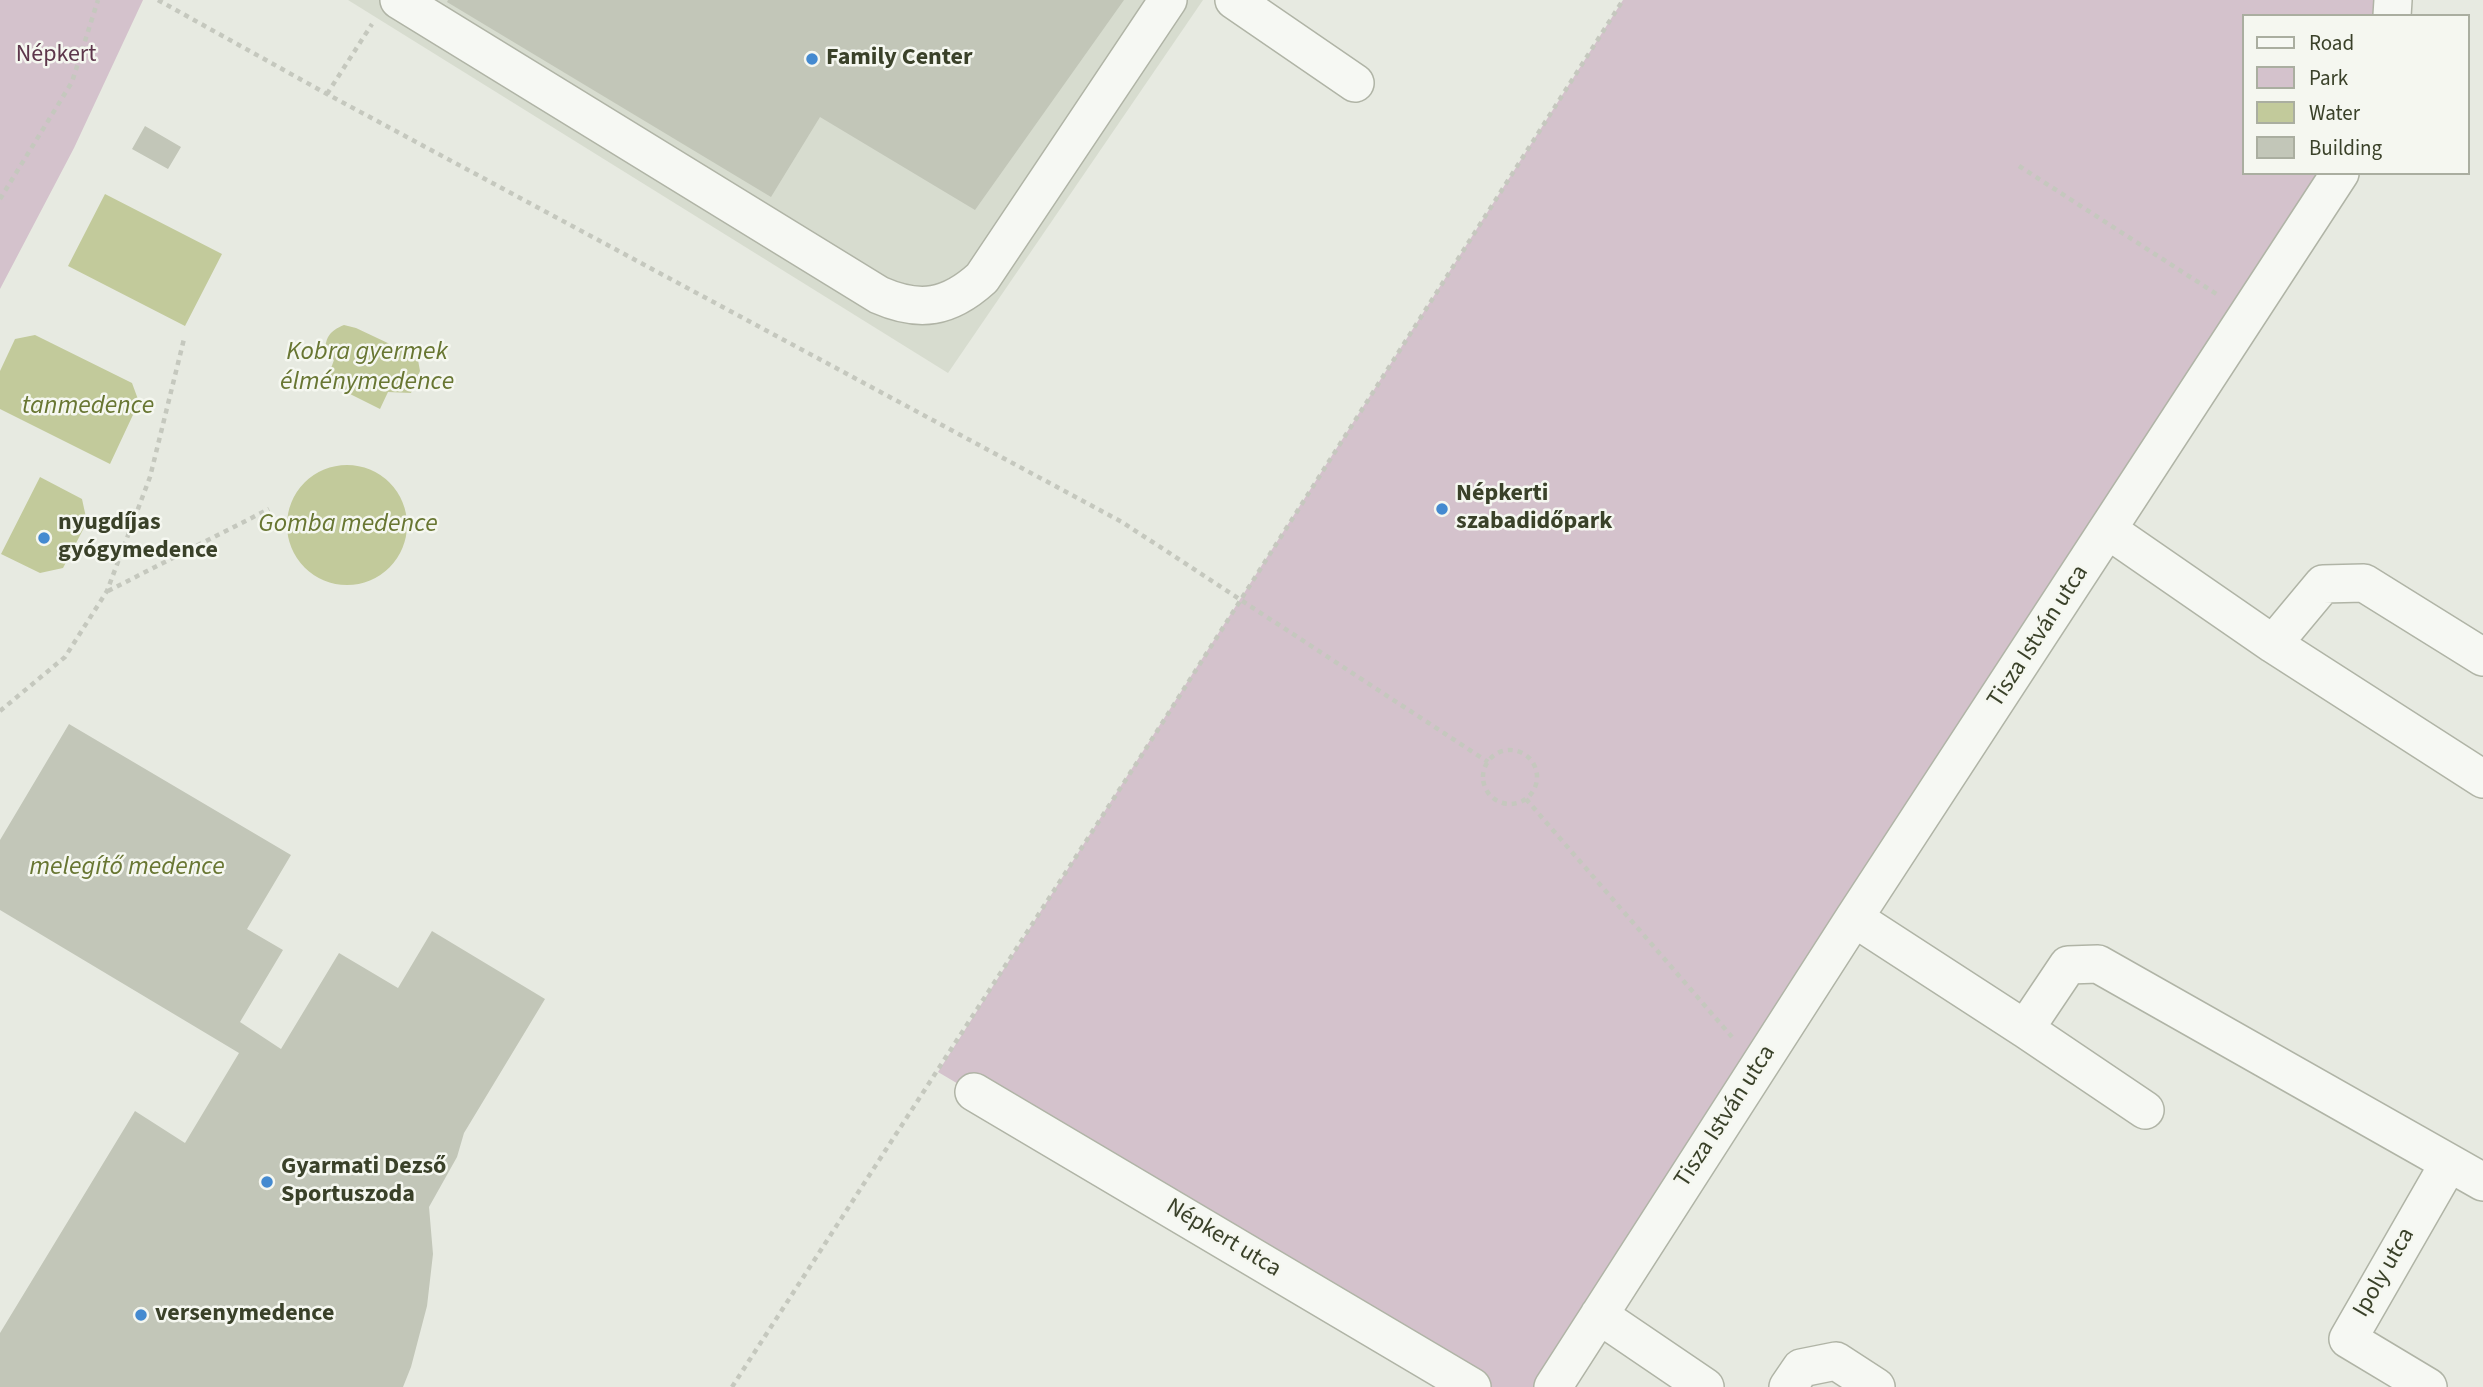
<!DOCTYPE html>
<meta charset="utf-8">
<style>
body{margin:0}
#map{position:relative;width:2483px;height:1387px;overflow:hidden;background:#e7eae1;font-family:"Source Sans 3",sans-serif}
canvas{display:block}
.legend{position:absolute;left:2242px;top:14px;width:228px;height:161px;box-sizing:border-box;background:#f5f7f0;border:2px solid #aaaea0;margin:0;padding:9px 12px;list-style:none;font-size:21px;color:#3a4129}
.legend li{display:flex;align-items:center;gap:14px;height:35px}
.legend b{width:35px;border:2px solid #aaaea0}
</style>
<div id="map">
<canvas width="2483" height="1387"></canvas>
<ul class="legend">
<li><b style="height:9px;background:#f6f8f3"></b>Road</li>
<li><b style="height:19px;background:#d4c2cc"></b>Park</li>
<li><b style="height:19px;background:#c2ca9b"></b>Water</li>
<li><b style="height:19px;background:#c2c6b8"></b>Building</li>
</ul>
</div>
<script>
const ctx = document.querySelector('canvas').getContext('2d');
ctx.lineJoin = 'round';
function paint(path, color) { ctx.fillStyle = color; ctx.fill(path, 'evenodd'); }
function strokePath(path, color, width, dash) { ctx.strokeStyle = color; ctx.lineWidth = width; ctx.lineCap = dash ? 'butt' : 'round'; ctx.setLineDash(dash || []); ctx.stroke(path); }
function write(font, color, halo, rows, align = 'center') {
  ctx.font = font + ' "Source Sans 3",sans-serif'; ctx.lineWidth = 5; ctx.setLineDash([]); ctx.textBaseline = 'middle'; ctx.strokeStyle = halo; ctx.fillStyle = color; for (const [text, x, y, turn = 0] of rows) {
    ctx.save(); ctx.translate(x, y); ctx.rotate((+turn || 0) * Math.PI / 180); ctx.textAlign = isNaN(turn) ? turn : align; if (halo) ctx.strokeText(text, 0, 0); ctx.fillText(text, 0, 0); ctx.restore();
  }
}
paint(new Path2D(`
 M348,0h855l-255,373z`), '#d7dccf');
paint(new Path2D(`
 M0,0h143l-69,148 -74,141z
 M1623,0h770l-1,16h-149v157h97l-787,1214h-81l-534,-315z`), '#d4c2cc');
paint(new Path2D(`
 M105,194l117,60 -37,72 -117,-60z
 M344,325l12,3 55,26 7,6 2,11 -9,22 -23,-1 -8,17 -54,-27 8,-22 -9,-9c1,-15 5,-20 19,-26z
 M35,335l97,48 7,19 -29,62 -110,-55v-38l15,-32z
 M287 525a60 60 0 1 1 120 0a60 60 0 1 1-120 0Z
 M40,477l42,22 5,23 -24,46 -23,5 -39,-19z`), '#c2ca9b');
paint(new Path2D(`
 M448,0h676l-149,210 -155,-93 -49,80 -324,-195z
 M145,126l36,21 -13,22 -36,-20z
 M69,724l222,131 -44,74 36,21 -43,72 41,27 58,-96 59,35 34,-57 113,68 -81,134 -7,24 -28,50 4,47 -6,52 -16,61 -8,20h-403v-54l135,-222 50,32 54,-90 -239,-143v-70z`), '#c2c6b8');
const minor = new Path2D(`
 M399,0l480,295c41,18 70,13 103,-17l186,-278
 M1234,0l121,83
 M2392,16l1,-16
 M2108,530l165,114 210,135
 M2273,644l50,-60 41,-1 119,74
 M1854,918l171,111 43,-64 30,-1 385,218
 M2025,1029l120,81
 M974,1092l498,295
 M1599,1315l106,72
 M1553,1387l301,-469 486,-745
 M1788,1387l13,-19 35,-7 40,26
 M2428,1387l-80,-48 101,-176`);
strokePath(minor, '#b0b4a6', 40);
strokePath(new Path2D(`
 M158,0l169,94 795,428 366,240
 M327,94l45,-70
 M2019,166l199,129
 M0,199l72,-117 26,-82
 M108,591l161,-82
 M0,711l65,-54 42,-66 43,-114 34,-138
 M1483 777a27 27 0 1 1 54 0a27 27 0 1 1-54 0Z
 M1526,799l206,238
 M732,1387l406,-626 485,-761`), '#c5c8be', 4.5, [5, 5]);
strokePath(minor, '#f6f8f3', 37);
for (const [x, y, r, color] of [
 [812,59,7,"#448ad0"],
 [1442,509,7,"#448ad0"],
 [44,538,7,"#448ad0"],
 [267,1182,7,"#448ad0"],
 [141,1315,7,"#448ad0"]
]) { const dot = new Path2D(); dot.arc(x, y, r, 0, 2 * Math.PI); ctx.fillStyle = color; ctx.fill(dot); strokePath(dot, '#f5f7f0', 2.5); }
write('24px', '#5d364b', '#f5f7f0', [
 ["Népkert",56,56]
]);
write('bold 24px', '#3a4129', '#f5f7f0', [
 ["Family Center",826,59],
 ["Népkerti",1456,495],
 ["szabadidőpark",1456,523],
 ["nyugdíjas",58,524],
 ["gyógymedence",58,552],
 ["Gyarmati Dezső",281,1168],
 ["Sportuszoda",281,1196],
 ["versenymedence",155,1315]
], 'left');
write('24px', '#3a4129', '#f5f7f0', [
 ["Tisza István utca",2039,637,-57],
 ["Tisza István utca",1726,1117,-57],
 ["Népkert utca",1223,1239,31],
 ["Ipoly utca",2385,1273,-60]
]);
write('italic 26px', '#687632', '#f5f7f0', [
 ["Kobra gyermek",367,353],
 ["élménymedence",367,383],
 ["tanmedence",88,407],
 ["Gomba medence",348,525],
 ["melegítő medence",127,868]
]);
</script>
